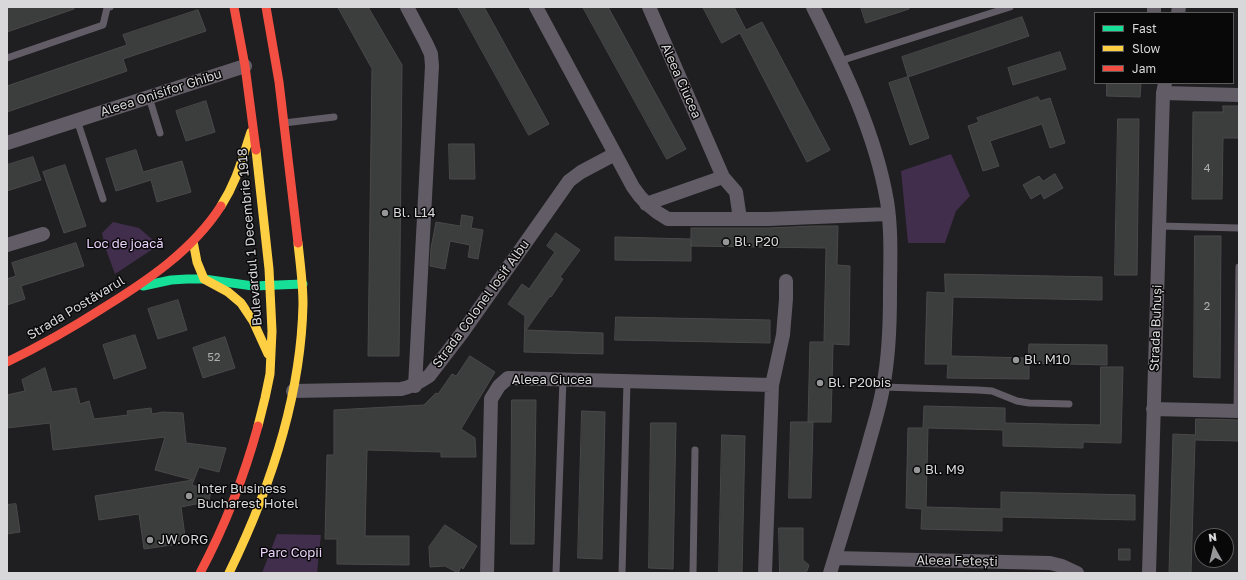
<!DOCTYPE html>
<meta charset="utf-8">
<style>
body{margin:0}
#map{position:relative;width:1246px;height:580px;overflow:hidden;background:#1f1e20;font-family:"Golos Text",sans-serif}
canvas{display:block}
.frame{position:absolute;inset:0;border:8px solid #d8d7d9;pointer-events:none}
.legend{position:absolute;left:1094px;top:12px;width:140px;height:72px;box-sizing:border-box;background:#090809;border:1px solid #5c5b5c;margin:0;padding:5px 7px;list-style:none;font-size:12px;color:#d8d7d9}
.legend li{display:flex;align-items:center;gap:8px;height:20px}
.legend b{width:20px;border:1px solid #5c5b5c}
.north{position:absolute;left:1194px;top:528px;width:40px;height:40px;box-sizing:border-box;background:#090809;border:1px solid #5c5b5c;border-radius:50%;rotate:352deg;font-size:11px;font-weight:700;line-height:16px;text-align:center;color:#d8d7d9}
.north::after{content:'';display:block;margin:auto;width:14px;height:18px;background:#979698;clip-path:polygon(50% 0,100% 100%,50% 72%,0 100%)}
</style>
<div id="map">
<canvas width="1246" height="580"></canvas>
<div class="frame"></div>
<ul class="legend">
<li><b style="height:5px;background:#16e098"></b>Fast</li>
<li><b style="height:5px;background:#ffcf43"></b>Slow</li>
<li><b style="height:5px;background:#f24e42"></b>Jam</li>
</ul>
<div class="north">N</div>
</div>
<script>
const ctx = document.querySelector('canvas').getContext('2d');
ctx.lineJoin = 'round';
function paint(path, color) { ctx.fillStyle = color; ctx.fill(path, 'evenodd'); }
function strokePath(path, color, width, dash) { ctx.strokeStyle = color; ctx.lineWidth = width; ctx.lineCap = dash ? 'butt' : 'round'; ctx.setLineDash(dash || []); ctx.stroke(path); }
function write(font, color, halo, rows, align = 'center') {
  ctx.font = font + ' "Golos Text",sans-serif'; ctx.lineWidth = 3; ctx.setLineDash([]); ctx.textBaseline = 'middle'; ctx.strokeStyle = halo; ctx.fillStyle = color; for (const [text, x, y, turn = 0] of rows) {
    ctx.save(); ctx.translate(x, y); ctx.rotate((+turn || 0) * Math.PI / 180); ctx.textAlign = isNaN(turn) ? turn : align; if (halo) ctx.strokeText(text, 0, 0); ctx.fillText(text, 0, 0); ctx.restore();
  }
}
paint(new Path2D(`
 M951,154l19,42 -14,15 -11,32h-37l-7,-72z
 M113,222l26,6 20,17 -44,29 -10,-27 -3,-14z
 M277,534l44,1 -4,38h-55z`), '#402e4c');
const building = new Path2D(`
 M7,7h67v2l-67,23z
 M338,7h30l34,58 -3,291h-31l4,-287z
 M458,7h26l65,117 -20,11z
 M583,7h25l78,142 -19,10z
 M703,7h31l12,23 16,-8 68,128 -23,12 -67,-129 -18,10z
 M861,7h48v2l-43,14z
 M198,10l8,21 -83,28 4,12 -120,41v-26l120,-41 -4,-10z
 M1022,17l7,19 -121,41 -6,-20z
 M1060,52l6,17 -53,16 -5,-17z
 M908,77l21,61 -19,7 -21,-62z
 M1107,83h34l-1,14 -33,-1z
 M1038,97l2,4 10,-3 15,45 -15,5 -8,-24 -52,17 9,25 -16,5 -15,-45 11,-4 -2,-4z
 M206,101l9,31 -29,9 -10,-30z
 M1223,106h16v32h-16l-1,61h-30l1,-87h30z
 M1118,119h21l-2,156h-22z
 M449,144h25l1,35h-25z
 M136,150l7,22 39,-11 9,31 -34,10 -6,-22 -35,11 -10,-32z
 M33,157l8,23 -34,11v-26z
 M65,165l21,61 -22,7 -21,-61z
 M1055,174l8,14 -19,11 -3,-6 -10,6 -8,-14 16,-9 4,5z
 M462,215l11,2 -2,11 12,2 -5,29 -10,-2 2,-12 -20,-4 -5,28 -15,-3 1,-18 5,-26 24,4z
 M815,226h23l-1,39 13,1 -1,79 -16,-1 -2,78h-23l2,-80h14l2,-94 -135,-2v-6v21l-76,-1v-23l76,2v-11h77z
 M556,233l24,17 -20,27 3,2 -12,18 -1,-1 -24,34 77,3v21l-79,-2 1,-36 -17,-12 14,-20 7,5 26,-37 -8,-6z
 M1195,236h26l-1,142 -26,-1z
 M76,243l8,23 -63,20 4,13 -18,6v-26l9,-3 -4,-13z
 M945,274l157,3v23l-149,-3 -2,59 77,2 1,-14 78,1v20l-78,-2v16l-82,-1 1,-14h-23l2,-72 18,1z
 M178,300l9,30 -29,9 -10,-30z
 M616,317l154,3v23l-155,-3z
 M135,335l11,33 -32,11 -11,-34z
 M225,337l10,31 -32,10 -10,-30z
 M470,356l25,16 -34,57 14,9 1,19h-35v-5l-74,-2 -2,86h44v29l-72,-1v-25h-12l2,-84h7v-45l90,-5 12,-12 2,1 14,-20 4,2z
 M1101,367h22l-2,76 -38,-1v6l-80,-2v-16l-75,-2 -2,79 75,2v-17l134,3v25l-133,-3v14l-81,-2 1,-20 -16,-1 2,-80h15l1,-22 81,2v15l95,2z
 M45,368l7,24 24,-4 4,16 9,-3 5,18 34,-4 -1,-4 24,-3 1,6 11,-2 20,1 3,30 40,5 -7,24 -20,-5 -7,18 19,6 -3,14 -12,-1 -15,3 5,36 -42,6 -5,-35 -40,6 -4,-24 98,-16 -38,-10 10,-33 -112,13 -3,-27 -43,5v-33l18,-4 -3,-11z
 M512,400h24l-2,144h-23z
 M582,411l23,1 -3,147 -24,-1z
 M1196,419l43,1v21l-44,-1 -4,133h-22l4,-139 22,1z
 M791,422h22l-2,76h-22z
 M651,423h25l-3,146 -24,-1z
 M722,435l23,1 -3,137h-23z
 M16,504l4,28 -13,2v-29z
 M445,525l32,21 -14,23 -2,-2 -3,6 -13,-7 -15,1 -1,-20z
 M779,528h24v32l6,5 -2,6 -4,2h-23z
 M1119,549h11v11h-11z`);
paint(building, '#3c3d3d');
strokePath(building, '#4a494a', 1);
strokePath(new Path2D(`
 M7,58l96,-33 4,-17 3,-1
 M840,61l170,-54
 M149,97l11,36
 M77,120l26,79
 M284,123l50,-6
 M1159,226l80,2
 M883,387l95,3 14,1 25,10 12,2 40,1
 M1237,411l2,-144
 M556,573l7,-194
 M622,573l5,-192
 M693,573l2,-123`), '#625c66', 7);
strokePath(new Path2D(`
 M407,7l19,36 5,11 1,12 -17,320
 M536,7l97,180c9,14 20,24 35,32h100l120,-5
 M649,7l74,170 13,15 4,27
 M813,7c31,62 62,125 74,194 5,31 3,62 3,93 0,31 -1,63 -7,93 -3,20 -10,40 -15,59 -12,42 -25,85 -38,127
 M1154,7v6
 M1178,13l1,-6
 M1163,93l76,2
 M7,143l238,-77
 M646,204l77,-27
 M7,245l36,-11
 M293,391l108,-2c11,-2 19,-7 28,-13l33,-43 107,-152 12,-9 34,-18
 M1153,409l86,2
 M835,558l215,5 12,3 15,7
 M487,573l4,-174 8,-13 9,-8 264,7
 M765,573l7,-188 11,-50 3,-36v-18
 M1149,573l14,-480 2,-10`), '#625c66', 14);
strokePath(new Path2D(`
 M143,286l28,-6 16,-1h17l49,7 50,-2`), '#16e098', 9);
strokePath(new Path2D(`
 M256,150l13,119 3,62 -2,43 -5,24 -7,28
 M221,206c16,-25 21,-47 30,-74
 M193,241l4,21 7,17 24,13 13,11 12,18 15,33
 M229,573c41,-84 72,-175 74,-269 0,-21 -3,-41 -5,-61`), '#ffcf43', 9);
strokePath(new Path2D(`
 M234,7l11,59 11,84
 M266,7l13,75 19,161
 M7,362c33,-16 65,-34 96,-54 44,-27 90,-58 118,-102
 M200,573c25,-47 44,-96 58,-147`), '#f24e42', 9);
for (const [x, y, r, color] of [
 [385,213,4,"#979698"],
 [726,242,4,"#979698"],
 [1016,360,4,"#979698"],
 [820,383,4,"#979698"],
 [917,470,4,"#979698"],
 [189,496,4,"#979698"],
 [150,540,4,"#979698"]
]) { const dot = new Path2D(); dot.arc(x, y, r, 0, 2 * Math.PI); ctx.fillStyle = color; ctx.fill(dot); strokePath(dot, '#090809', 1.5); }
write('11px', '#b1b0b2', null, [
 ["4",1207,169],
 ["2",1207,307],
 ["52",214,358]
]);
write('13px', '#d8d7d9', '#090809', [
 ["Aleea Ciucea",681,81,66],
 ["Aleea Onisifor Ghibu",161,93,-18],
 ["Bulevardul 1 Decembrie 1918",250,237,-95],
 ["Strada Colonel Iosif Albu",481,304,-54],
 ["Strada Postăvarul",76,308,-31],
 ["Strada Buhuși",1156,328,-88],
 ["Aleea Ciucea",552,380],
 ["Aleea Fetești",957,561,1]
]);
write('13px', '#d8d7d9', '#090809', [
 ["Bl. L14",393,213],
 ["Bl. P20",734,242],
 ["Bl. M10",1024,360],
 ["Bl. P20bis",828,383],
 ["Bl. M9",925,470],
 ["Inter Business",197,489],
 ["Bucharest Hotel",197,504],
 ["JW.ORG",158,540]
], 'left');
write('13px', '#ead3fb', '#090809', [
 ["Loc de joacă",125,244],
 ["Parc Copii",291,553]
]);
</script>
